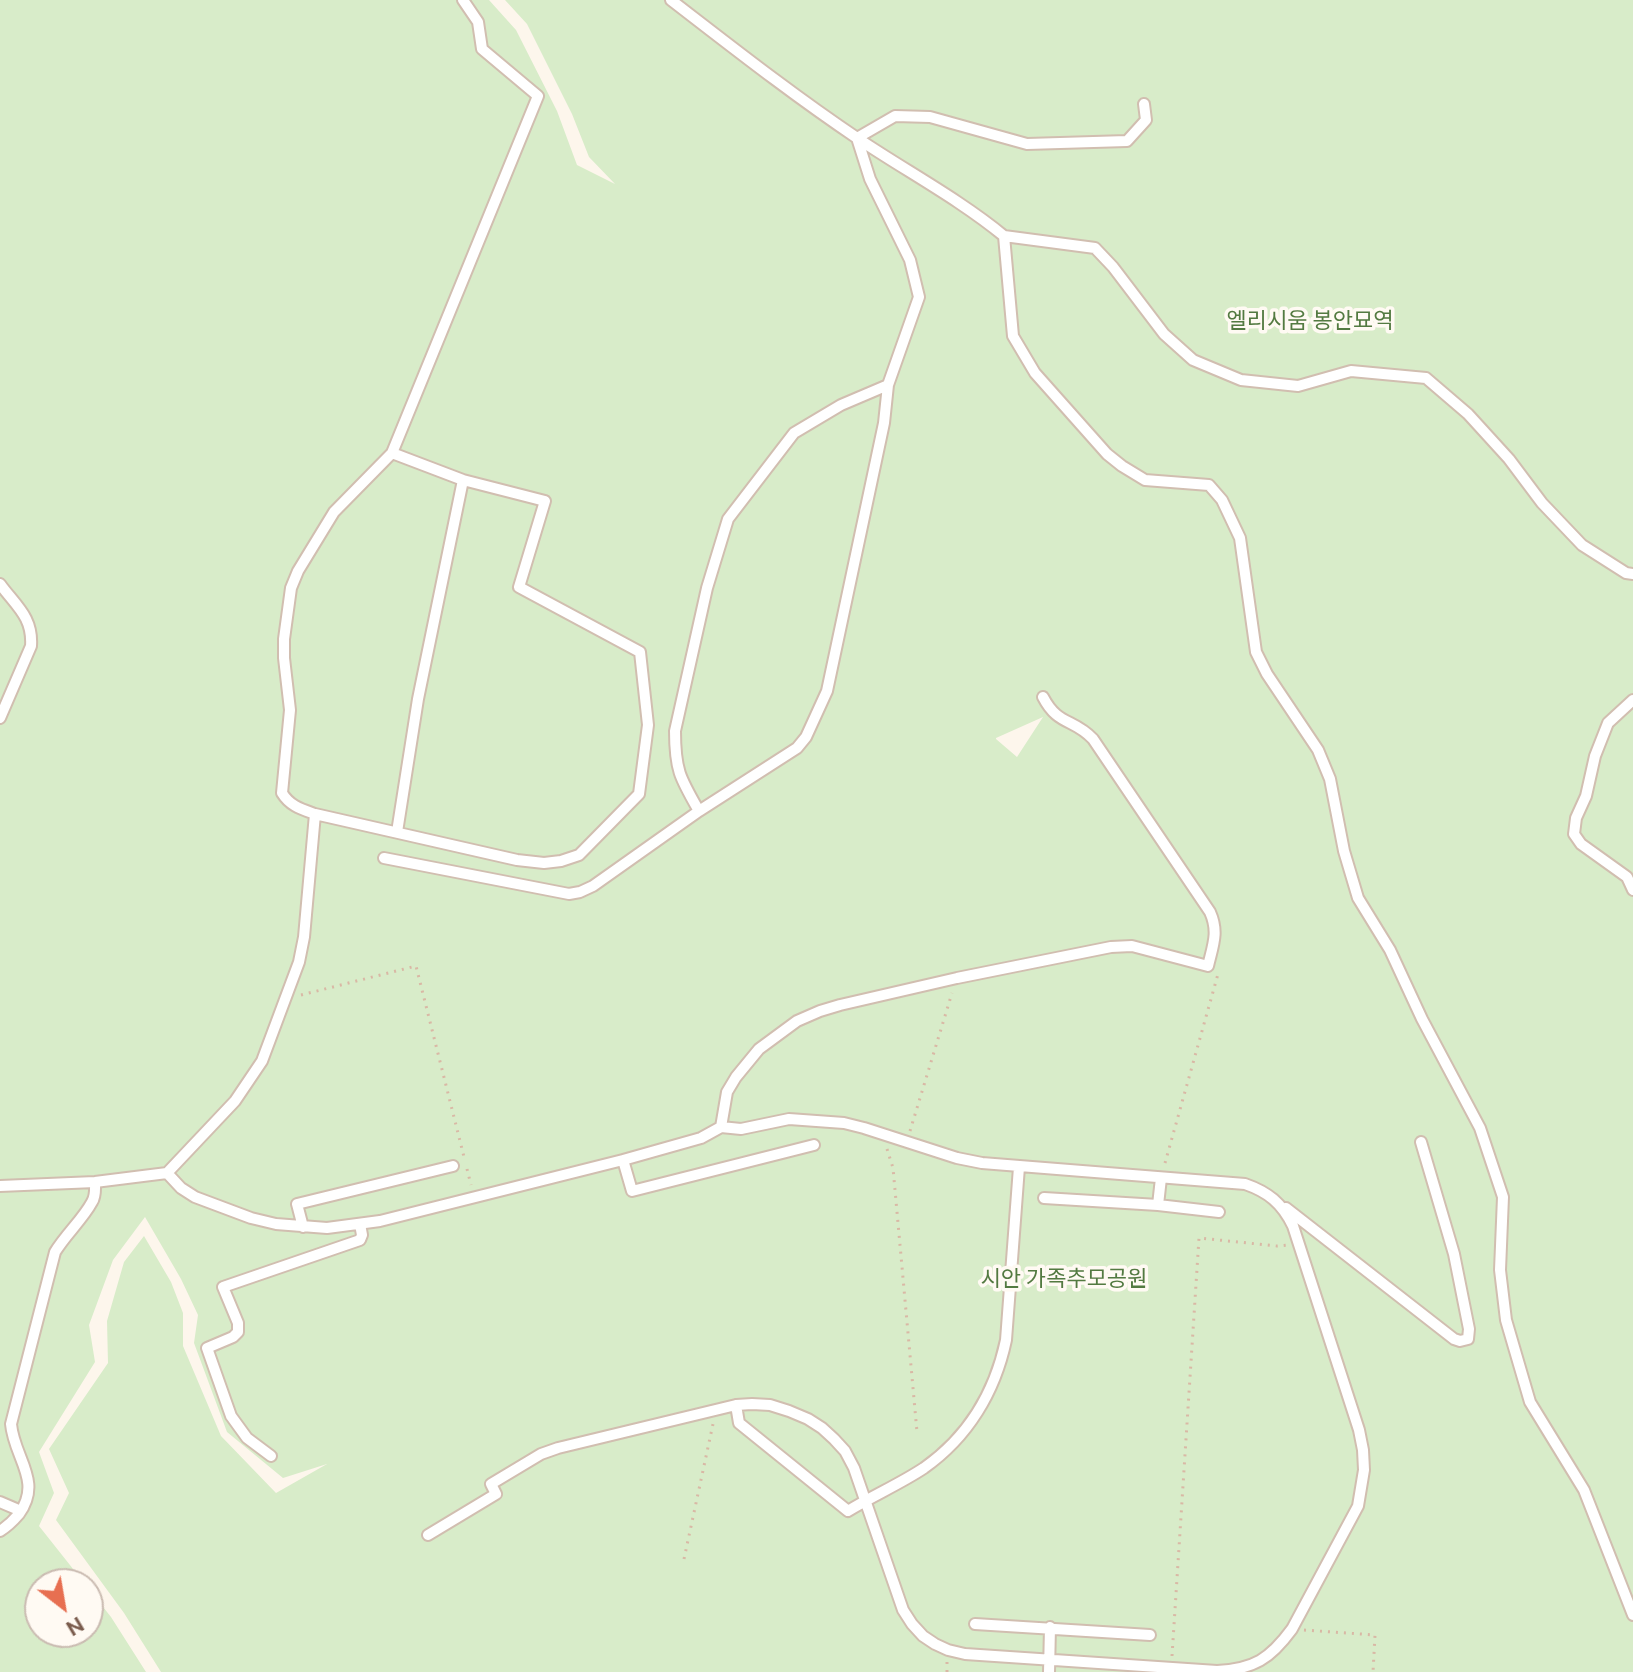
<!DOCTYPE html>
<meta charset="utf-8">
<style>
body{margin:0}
#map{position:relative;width:1633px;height:1672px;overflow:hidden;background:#fdf6ec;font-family:Ubuntu,sans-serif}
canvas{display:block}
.north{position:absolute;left:24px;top:1568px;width:80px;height:80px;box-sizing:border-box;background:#fffaf3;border:2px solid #cabbb1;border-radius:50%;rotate:149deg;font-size:22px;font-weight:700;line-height:32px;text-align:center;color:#7a5c4d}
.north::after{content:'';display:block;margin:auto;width:28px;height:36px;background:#e76f51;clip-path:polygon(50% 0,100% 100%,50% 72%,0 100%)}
</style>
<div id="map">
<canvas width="1633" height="1672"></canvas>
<div class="north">N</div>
</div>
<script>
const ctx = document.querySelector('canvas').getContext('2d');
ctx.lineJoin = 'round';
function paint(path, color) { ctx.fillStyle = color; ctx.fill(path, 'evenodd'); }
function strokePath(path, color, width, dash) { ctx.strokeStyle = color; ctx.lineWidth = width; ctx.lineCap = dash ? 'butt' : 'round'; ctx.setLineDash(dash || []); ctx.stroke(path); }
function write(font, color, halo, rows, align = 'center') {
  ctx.font = font + ' Ubuntu,"Noto Sans KR",sans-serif'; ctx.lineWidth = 7; ctx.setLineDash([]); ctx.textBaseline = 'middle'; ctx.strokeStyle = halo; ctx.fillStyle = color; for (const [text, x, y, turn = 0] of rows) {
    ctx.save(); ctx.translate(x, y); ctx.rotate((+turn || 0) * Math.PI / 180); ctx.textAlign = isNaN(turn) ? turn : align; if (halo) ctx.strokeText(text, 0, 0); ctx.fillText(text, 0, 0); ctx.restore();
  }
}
paint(new Path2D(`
 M0,0h489l27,30 41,81 20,54 38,19 -26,-27 -17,-43 -45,-90 -22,-24h1128v1672h-1472l-37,-59 -68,-93 13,-27 -20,-44 59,-86 -1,-42 17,-59 20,-26 27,46 12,31v33l38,90 55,57 51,-29 -44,14 -56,-46 -33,-89 4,-28 -17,-36 -36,-62 -32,43 -24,65 6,37 -56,90 15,41 -15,33 46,58h-45v48h48v-44l23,29 35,55h-146zM1043,717l-26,40 -21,-18v-1z`), '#d8ecc9');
const service = new Path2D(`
 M671,0c61,47 122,95 186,138 49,33 102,61 147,98l9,100 22,37 72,81 15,12 23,14 64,5 13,15 18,38 16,114 11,22 51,76 12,29 14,72 14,47 32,52 32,69 58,109 23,69 -3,73 6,50 24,82 54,88 49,125
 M1004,236l91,12 18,19 51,67 29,26 48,20 57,6 53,-15 75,7 42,36 41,45 33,44 40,42 44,28 7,1
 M392,453l-58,59 -36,59 -7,17 -7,51v19l6,52 -8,83c8,13 19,16 33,21l202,46 27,3 17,-2 18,-6 60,-61 9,-69 -8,-73 -121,-65 26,-86 -82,-21 -71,-27 146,-357 -56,-47 -4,-27 -15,-22
 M0,584c16,22 33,33 31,62l-31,72
 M1633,700l-25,23 -13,33 -9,40 -10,22 -2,16 7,10 46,33 6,13
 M699,811c-19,-33 -24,-41 -24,-80l32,-143 21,-69 66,-86 47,-28 47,-20
 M397,832l21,-133 45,-219
 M384,858l185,36 11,-2 13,-6 106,-75 98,-63 9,-11 21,-46 57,-268 4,-38 31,-88 -9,-37 -40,-81 -13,-41 38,-22 35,1 97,27 100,-3 19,-21 -2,-16
 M721,1127l6,-35 9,-15 23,-28 38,-28 23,-10 20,-6 117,-27 154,-31 21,-1 76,20c5,-21 11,-34 2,-54l-117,-173c-20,-21 -35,-13 -50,-42
 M623,1160l9,31 182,-46
 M167,1173l14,15 14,9 56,21 25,6 51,4 53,-7 243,-61 78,-22 20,-11 20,2 48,-10 55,4 20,5 93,30 25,5 263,21c23,8 37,19 48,42l66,204 4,20 1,20 -6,36 -66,123c-22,30 -38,40 -75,42l-252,-17 -17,-4 -13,-6 -12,-8 -11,-12 -9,-14 -49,-142 -9,-17 -11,-12 -12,-11 -14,-9 -19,-8 -19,-6 -18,-1 -16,1 -178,43 -17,6 -50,30 5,10 -68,41
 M0,1186l95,-4 72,-9 68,-72 27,-40 37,-99 5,-25 11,-123
 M1044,1198l114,7 61,7
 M1158,1205l3,-27
 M1286,1208l168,131 6,2 8,-2 1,-10 -15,-75 -33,-112
 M303,1227l-6,-23 156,-38
 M736,1405l3,18 109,88c24,-15 52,-27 76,-43 44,-31 71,-76 82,-128l13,-173
 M271,1456l-24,-18 -16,-22 -24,-68 26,-11 5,-5v-9l-15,-36 137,-47 2,-5 -2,-11
 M0,1502l21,9
 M0,1531c8,-5 13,-10 19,-17 24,-33 -5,-56 -8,-90l44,-172c11,-18 28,-33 37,-50 4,-6 3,-14 3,-20
 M975,1624l175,11
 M1049,1672l1,-45`);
strokePath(service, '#d1beb0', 14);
strokePath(new Path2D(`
 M301,995l115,-29 48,191
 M910,1131l42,-138
 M887,1149l6,19 24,264
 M1165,1163l53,-189
 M467,1169l4,16
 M684,1559l29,-135
 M1304,1630l71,5 -2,37
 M1172,1656l27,-418 78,8 11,-1
 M947,1672v-10`), '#d9b8a5', 3, [2, 6]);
strokePath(service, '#fff', 10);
write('22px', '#537a41', '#fffaf3', [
 ["엘리시움 봉안묘역",1310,321],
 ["시안 가족추모공원",1064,1279]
]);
</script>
